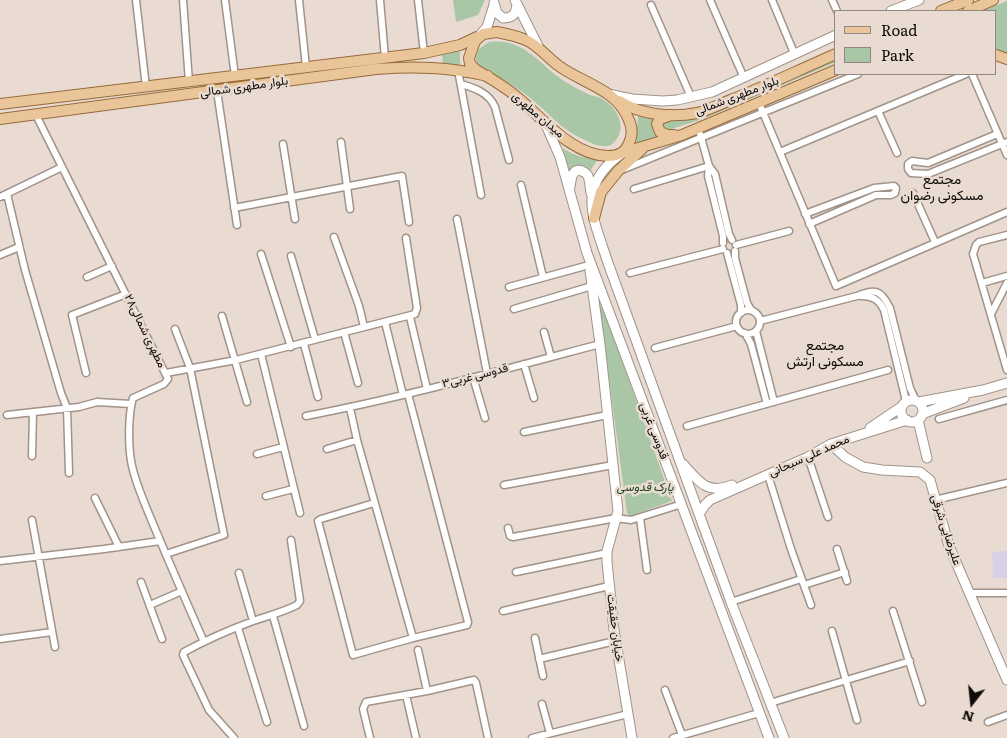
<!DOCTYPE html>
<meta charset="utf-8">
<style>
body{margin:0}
#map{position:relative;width:1007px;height:738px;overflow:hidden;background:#e9dbd1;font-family:Literata,serif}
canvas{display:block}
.legend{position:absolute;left:834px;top:10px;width:162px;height:65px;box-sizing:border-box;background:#e9dbd1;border:1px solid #928881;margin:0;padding:6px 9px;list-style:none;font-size:15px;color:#0f0b08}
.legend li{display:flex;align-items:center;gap:10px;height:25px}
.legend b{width:25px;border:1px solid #928881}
.north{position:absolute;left:947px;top:678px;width:50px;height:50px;-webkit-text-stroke:4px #e9dbd1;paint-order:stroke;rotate:196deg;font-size:14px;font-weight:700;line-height:20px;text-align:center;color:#0f0b08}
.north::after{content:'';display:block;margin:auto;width:18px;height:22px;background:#0f0b08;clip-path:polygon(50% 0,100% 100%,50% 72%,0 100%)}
</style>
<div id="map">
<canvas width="1007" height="738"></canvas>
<ul class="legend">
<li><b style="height:6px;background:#ebc59a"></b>Road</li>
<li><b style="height:14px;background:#a9c7a6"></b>Park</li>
</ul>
<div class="north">N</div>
</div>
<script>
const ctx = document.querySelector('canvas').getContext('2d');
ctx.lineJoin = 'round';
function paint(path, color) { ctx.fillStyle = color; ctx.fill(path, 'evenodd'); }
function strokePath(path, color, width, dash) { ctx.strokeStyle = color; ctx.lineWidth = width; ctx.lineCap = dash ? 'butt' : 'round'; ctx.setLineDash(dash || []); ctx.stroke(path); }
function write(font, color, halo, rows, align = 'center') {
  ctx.font = font + ' Literata,Vazirmatn,serif'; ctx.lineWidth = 5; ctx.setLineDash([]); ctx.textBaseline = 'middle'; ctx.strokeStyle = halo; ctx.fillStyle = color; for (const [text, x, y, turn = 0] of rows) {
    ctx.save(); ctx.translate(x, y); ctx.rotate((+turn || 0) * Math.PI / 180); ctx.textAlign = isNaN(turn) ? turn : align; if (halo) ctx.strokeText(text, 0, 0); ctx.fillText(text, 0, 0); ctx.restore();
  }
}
paint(new Path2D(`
 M1007,551v27h-14l-1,-26z`), '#d7d0e6');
paint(new Path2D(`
 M453,0h32l-7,15 -22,7z
 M1007,1v52l-11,-3v-39h-14z
 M489,42c36,-4 49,22 75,39 8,5 16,9 24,13 4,2 10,2 14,5 15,8 25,27 14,41 -3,4 -7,7 -13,6 -6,0 -12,-3 -18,-6 -27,-12 -37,-29 -60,-46 -13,-10 -28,-18 -43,-26l-6,-7v-4l3,-8z
 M460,50v16l-18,-2 1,-6 -3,-4z
 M836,58v4l-133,57 -35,11 -7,-3 1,-5z
 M638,116l15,1v12l7,8 -24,7z
 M563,148c10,8 23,10 35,11l-8,12 -4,-4 -8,-2 -9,5z
 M599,304l5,7 68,190 -42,15 -3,-3z`), '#a9c7a6');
const street = new Path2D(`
 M136,0l10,87
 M183,0l6,82
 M225,0l10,76
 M299,0l7,67
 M380,0l5,58
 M418,0l6,53
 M710,0l34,78
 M772,0l22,53
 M832,0l5,11
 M651,5l40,92
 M458,70l23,125
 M972,74l35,81
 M461,84c14,4 28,9 34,23l14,53
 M217,91l20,134
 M759,103l77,183 171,-74
 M878,111l19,42
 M36,115l132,264 -4,5 -31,14c-5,17 -5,50 -1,68 4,18 12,36 19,53 17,41 35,82 53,123
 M700,134l9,32 -1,10 15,60v7
 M997,134l-69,29 -16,-2 -4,3v5l3,4 17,1 79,-32
 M341,142l9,67
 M283,144l12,75
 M780,152l186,-78
 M709,166l6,8 14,60 3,6
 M624,169l234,-95
 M521,185l22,92
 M634,189l75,-23
 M913,193l22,49
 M7,194l18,76 36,123 6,15 2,65
 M0,197l62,-30
 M234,208l168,-32 7,46
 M805,214l69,-26 20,-2 2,2 -1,5 -4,2h-15l-67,29
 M457,219l30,154
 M1007,235l-28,7 -3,3 -3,9 34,116
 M334,237l25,69 5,21
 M736,245l53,-14
 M735,251v7l12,45 4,7
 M727,253l14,52v8
 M261,254l30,93
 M0,255l19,-8
 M291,256l24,83
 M630,273l93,-24
 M87,277l25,-11
 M982,283l25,-7
 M509,287l80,-22
 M861,296c12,0 18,4 23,14l22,91
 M514,309l78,-23
 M736 322a12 12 0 1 1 24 0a12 12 0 1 1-24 0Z
 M991,314l16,-31
 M222,316l25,86
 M410,317l17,72
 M760,321l97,-25c18,-8 24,-6 33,12l20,80 6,13
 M385,322l18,73
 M756,331l18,71
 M344,332l14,51
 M544,332l7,25
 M745,333l6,11 16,60
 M304,344l14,53
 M655,348l82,-22
 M261,354l39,159
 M524,364l10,34
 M86,373l-14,-58 54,-21
 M166,373l70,-13 179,-46 2,-6 -11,-70
 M473,377l12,41
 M350,408l7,32 56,198
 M7,415l72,-8 18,-5 34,2
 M306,416c99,-19 196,-46 294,-72
 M939,419l68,-19
 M687,426l201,-56
 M524,432l83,-17
 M327,449l30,-9
 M257,454l26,-7
 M32,456l1,-44
 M808,457l20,60
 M768,475l23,74 20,56
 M504,485l109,-20
 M266,496l27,-7
 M95,498l24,49
 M935,500l72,-17
 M374,503l-53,16 -3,2 35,134 60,-17 54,-13 1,-3 -60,-228
 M640,518l7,52
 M32,520l23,127
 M508,528l2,8 3,1 103,-19 15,2 51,-16
 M837,549l10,32
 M166,554l58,-19 -34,-167 -15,-39
 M0,561l104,-12 56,-8
 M516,572l91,-19
 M239,573l14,48
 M141,582l21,57
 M969,593h38
 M731,602l70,-23 3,6 41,-13
 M150,605l32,-14
 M503,611l106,-25
 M893,611l29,91
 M273,616l31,110
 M238,628l29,94
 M832,631l25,89
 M535,638l8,38
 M0,639l52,-7
 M418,650l9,41
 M539,659l76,-18
 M665,690l17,45
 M406,695l10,43
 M770,703l140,-42
 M542,704l8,29
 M988,722l19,-7
 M234,738l-25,-28 -26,-55 1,-3c22,-12 45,-22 69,-31 15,-5 30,-9 44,-16l3,-4 -9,-61
 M370,738l-7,-29 3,-7 61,-11 47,-11 2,3 12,55
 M532,738l96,-24
 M673,738l86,-25`);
const secondary = new Path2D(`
 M515,0l24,48
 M494,3l3,10 6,5c10,0 13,-4 14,-14
 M891,11l28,-11
 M480,35l7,-8 7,-22
 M608,94l24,5 31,2 14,-1 35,-8 124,-57
 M546,125l14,32 27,96 182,485
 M621,154c-46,33 -27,65 -13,109l123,339 53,136
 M570,187c1,-7 2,-20 12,-16 2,1 5,3 6,5 2,5 2,12 3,17
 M590,271l10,73 18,167 -11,40v11l7,68 18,108
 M901 411a11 11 0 1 1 22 0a11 11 0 1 1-22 0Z
 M919,402l64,-12 24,-7
 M922,414l42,-16
 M918,420l9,38
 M870,428l31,-21
 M831,444l14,13 18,10 19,3 38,2 10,8 19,66 58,134
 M683,464c16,18 24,31 49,21
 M699,514l6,-9 5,-5 98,-43 23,-13 76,-24`);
const primary = new Path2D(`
 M941,11l27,-11
 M968,11l25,-11
 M497,32c10,2 20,4 29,8 13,6 22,18 33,26 23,17 57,23 69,52 4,8 5,17 1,25 -4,10 -11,13 -21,13 -37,-1 -65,-38 -91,-59 -13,-11 -27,-19 -41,-27l-6,-6 -1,-6 6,-17 8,-7z
 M996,55l11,4
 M619,101c22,14 53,17 78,12 12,-3 25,-10 36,-14 35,-14 68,-30 103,-45
 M0,104l424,-51 36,-8 17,-8
 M671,115l-11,4 -3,5 3,8 8,3h6
 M0,119l376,-50c40,-3 72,-2 112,7
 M622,153l60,-18 154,-65
 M594,218l7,-26 17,-21 24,-22`);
strokePath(street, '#a09389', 9);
strokePath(secondary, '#a09389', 11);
strokePath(primary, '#956b3b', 12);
strokePath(street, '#fff', 6);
strokePath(secondary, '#fff', 9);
strokePath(primary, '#ebc59a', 10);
write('12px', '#0f0b08', '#e9dbd1', [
 ["بلوار مطهرى شمالى",244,87,-8],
 ["بلوار مطهری شمالی",737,96,-21],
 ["میدان مطهری",538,115,40],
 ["مطهرى شمالى۲۸",145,331,64],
 ["قدوسی غربی۳",475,376,-14],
 ["قدوسی غربی",654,431,69],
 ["محمد علی سبحانی",809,456,-24],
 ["علیرضایی شرقی",946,530,72],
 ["خیابان حقیقت",615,628,83]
]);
write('italic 12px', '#194618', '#e9dbd1', [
 ["پارک قدوسی",645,487]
]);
write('14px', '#0f0b08', '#e9dbd1', [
 ["مجتمع",942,180],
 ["مسکونی رضوان",942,196],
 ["مجتمع",825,346],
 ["مسکونی ارتش",825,362]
]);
</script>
